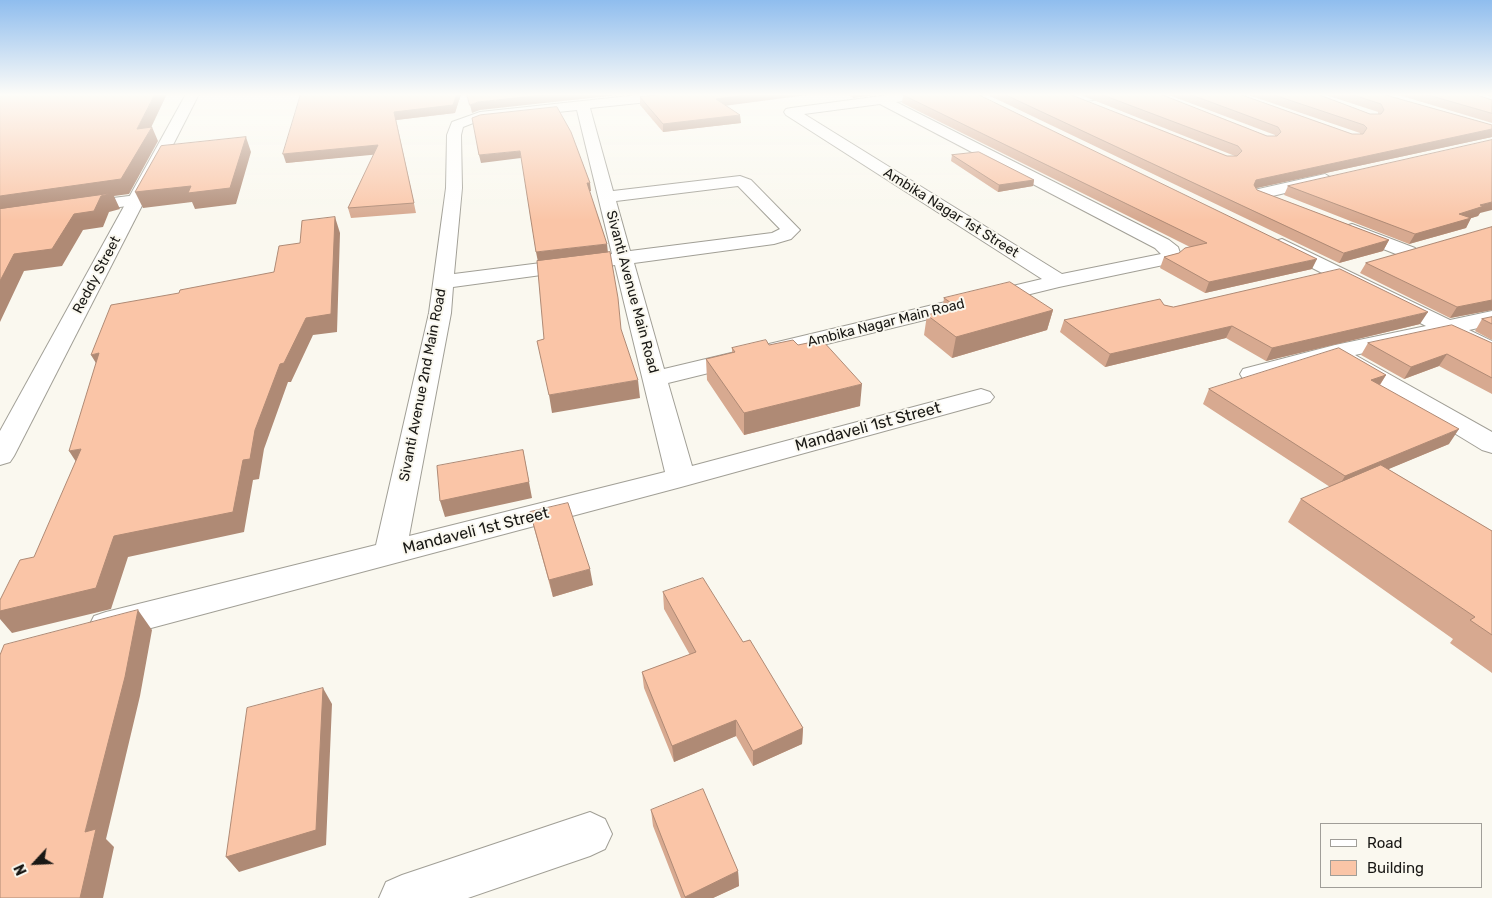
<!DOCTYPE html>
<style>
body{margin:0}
#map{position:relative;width:1492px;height:898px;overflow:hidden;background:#faf8ef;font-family:Rubik,sans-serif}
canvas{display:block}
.legend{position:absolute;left:1320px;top:823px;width:162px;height:65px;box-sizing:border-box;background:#faf8ef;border:1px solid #a09e98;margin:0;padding:6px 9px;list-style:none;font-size:15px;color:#191815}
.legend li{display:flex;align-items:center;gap:10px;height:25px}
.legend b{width:25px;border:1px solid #a09e98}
.north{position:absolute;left:10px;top:838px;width:50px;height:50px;-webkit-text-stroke:4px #faf8ef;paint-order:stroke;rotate:245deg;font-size:14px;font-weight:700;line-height:20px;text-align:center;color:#191815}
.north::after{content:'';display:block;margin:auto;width:18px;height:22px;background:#191815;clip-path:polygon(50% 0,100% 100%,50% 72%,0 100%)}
</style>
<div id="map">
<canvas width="1492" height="898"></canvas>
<ul class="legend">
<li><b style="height:6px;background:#fff"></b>Road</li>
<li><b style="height:14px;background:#fac5a7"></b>Building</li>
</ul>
<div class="north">N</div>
</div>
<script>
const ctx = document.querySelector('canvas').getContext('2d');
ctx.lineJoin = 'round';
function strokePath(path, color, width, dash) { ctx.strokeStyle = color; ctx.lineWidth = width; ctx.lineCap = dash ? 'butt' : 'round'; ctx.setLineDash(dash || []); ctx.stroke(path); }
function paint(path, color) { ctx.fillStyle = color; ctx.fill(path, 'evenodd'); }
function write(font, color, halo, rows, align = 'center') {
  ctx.font = font + ' Rubik,sans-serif'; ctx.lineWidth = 4; ctx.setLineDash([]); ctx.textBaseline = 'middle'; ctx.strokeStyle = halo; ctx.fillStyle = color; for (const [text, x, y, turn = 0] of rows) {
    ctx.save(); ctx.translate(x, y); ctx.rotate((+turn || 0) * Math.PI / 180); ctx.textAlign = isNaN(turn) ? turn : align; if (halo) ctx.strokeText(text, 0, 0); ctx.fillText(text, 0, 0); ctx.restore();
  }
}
const street = new Path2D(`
 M648,94h45l-6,4 -97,10 23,83 127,-15 11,4 49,50 -9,9 -17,5 -140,19 30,106 378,-90 -256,-164 -2,-3 2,-3 5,-1 105,-14h38l-6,4 -32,4 273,138 9,7 3,9 -6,6 -7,2 -109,23 -391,96 24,83 289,-77 9,3 4,5 -4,5 -309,85 -575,153 -12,-4 -5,-10 5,-10 12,-4 270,-67 53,-232 17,-125 1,-53 5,-13 28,-10zM880,104l275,144 6,6 -99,20 -258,-160zM577,110l35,144 -158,20 8,-86 -1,-53 2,-8 18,-7zM738,186l42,43 -8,4 -142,18 -14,-50zM615,265l50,207 -256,64 42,-223 2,-26z
 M1072,94h40c-6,6 -40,10 -45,4z
 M1325,174l8,5 -2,3 -71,17 -6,-1 -2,-4 2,-4z
 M137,195l6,1 3,4 -3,4 -62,8 -6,-1 -3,-4 3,-4 6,-1z
 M1352,224l63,24 3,4 -3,4h-14l-56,-22 -2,-4 2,-4z
 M1282,239l168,81 42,-9v14l-23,5 23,11v16l-47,-22 -90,20 137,77v21l-10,-3 -138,-84 -4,-5 3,-4 -91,24 -9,-2 -3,-5 3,-5 92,-24 91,-19 -151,-77 -3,-4 3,-4z
 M590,812l15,7 7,15 -7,15 -15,7 -122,42h-89l7,-16 16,-7z`);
const secondary = new Path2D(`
 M186,94h13l-185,362 -4,6 -10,3v-34z`);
strokePath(street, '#a19f96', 2);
strokePath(secondary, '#a19f96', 2);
paint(street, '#fff');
paint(secondary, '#fff');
paint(new Path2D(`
 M301,94h160l-6,19 -59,7 20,93 -65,5 -3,-10 26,-54 -88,9z
 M846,94h34l-27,4z
 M986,94h84l-1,1 158,61h8l-157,-62h82l107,42h8v-1l-109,-41h73l113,40h8v-1l-115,-39h72l53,20h8v-2l-55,-18h59l110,31v12l-236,51 1,2 132,50 -6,11 -44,12z
 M1395,94h78l19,6v23z
 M1483,94h9v3z
 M903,95l409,174 -107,24 -45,-25 4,-11 15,-4 11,-6 -288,-144z
 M640,97l86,9 15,17 -78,9 -23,-27z
 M952,155l82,25 -1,6 -35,6 -47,-31z
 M1288,186l192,27 -2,3 -7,2 -5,10 -57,16 -125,-49z
 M1492,227v83l-42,8 -90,-45 6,-10z
 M944,298l109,12 -6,20 -95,28 -28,-23 3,-20 15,-4z
 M1164,305l9,2 247,17 -154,37 -40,-23 -121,29 -45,-35 4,-12z
 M1492,317v23l-17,-9 7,-12z
 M1368,343h124v51l-53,-28 -35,13 -43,-24z
 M769,345h29l62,61 -116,29 -37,-55 -1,-21 26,-6v-5z
 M1386,375l-6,10 69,59 -61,25 104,62v142l-42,-30 3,-4 -165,-117 13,-23 29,-12 -127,-83 6,-15z
 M530,512l63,73 -40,12 -19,-69z
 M663,592l80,50 60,86 -1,16 -49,22 -17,-30 -62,26 -30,-74 -2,-16 48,-17 -26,-46z
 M651,810l87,61 1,15 -26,12h-32l-28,-72z`), '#d7a990');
paint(new Path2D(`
 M155,94h12l-19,40 4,-7 6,14 -29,53 -15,2 6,13 -11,3 -6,15 -20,3 -21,36 -38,5 -24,51v-126l137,-67z
 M457,94h4l-6,19 -59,7 20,93 -22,-101z
 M553,94h75l-148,16 -8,3 -2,-8 8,-3z
 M754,94h61l-99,13v-8z
 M853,94h27l-27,4z
 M740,115l1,8 -78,9v-8z
 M1492,129v8l-240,52 4,-9z
 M246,137l5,15 -15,52 -41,5 -3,-7 -49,6 -8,-16z
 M378,145l3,9 -95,9 -3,-9z
 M520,151l1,7 -40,5 -2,-8z
 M1034,180l-1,6 -35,6 1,-7z
 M587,183h3l1,8h-3z
 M1492,202v8l-12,3 -2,3 -16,5 9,-3 -5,10 -57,16 6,-10 44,-20 21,-9z
 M335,217l5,16 -3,99 -24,3 -22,47h-3l-24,67 -5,30 -6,1 -9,52 -116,25 -17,52 -99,24 -12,-14v-8l114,-75 129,-76z
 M1389,240l-6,11 -44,12 5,-10z
 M607,244l1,9 -70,9 -2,-10z
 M1317,259l-5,10 -107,24 4,-11z
 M1492,300v10l-42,8 7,-11z
 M1053,310l-6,20 -95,28 4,-21z
 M1428,312l-8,12 -154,37 6,-13z
 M1232,326l-6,12 -121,29 5,-13z
 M99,353l3,20 -11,-18z
 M1447,354l-8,12 -35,13 7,-12z
 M1386,375l-9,14 -6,-9z
 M638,380l2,18 -88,15 -3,-18z
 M862,384l-2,22 -116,29v-22z
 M1459,429l-10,15 -113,47 9,-15z
 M81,449l1,22 -13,-20z
 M523,450l9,48 -87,19 -5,-16z
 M590,569l3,16 -40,12 -4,-17z
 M138,610l14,20 -12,66 -34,143 8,8 -11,51h-23l5,-66z
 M323,688l9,16 -6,141 -87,27 -13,-15z
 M736,720v16l-62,26 -2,-16z
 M803,728l-1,16 -49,22v-15z
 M738,871l1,15 -26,12h-28v-1z`), '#af8a75');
const building = new Path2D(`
 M0,94h155l-18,35 15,-2 -31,52 -121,17z
 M301,94h156l-4,11 -59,7 20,91 -66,5 30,-63 -95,9z
 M467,94h86l-75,8 -8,3z
 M665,94h89l-38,5 24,16 -77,9 -23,-27z
 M911,94h66l340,165 -108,23 -45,-25 15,-4 6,-5 22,-5 -304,-148z
 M1004,94h65l158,62h10l5,-5 -4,-5 -138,-52h60l107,42h10l4,-4 -3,-5 -89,-33h50l113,40h11l4,-6 -3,-3 -93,-31h46l53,20h11l3,-4 -3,-6 -31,-10h32l110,31v4l-236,51 -2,5 3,5 132,50 -45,13z
 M1425,94h49l18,6v13z
 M557,107l14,25 19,51h-3l20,61 -71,8 -16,-101 -41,4 -7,-37 8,-3z
 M246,137l-16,51 -42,5 3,-7 -56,6 26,-46z
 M1492,140v62l-12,3 4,1 -25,8 12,4 -56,16 -127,-48z
 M979,152l55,28 -35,5 -47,-30z
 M113,193l-12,3 -7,15 -20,3 -22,35 -38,5 -14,27v-72z
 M335,217l-4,97 -25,4 -22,45 -4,1 -25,66 -5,29 -7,1 -10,52 -119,24 -18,52 -96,23v-11l20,-40 14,-3 47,-108 -12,2 30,-98 -8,2 20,-50 68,-12 1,-3 94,-18 5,-26 21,-3 2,-22z
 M1492,227v73l-35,7 -91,-44z
 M610,252l8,46 3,31 17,51 -89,15 -12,-54 7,-2 -7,-78z
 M1340,269l88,43 -156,36 -40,-22 -122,28 -46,-34 96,-21 4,6 9,2z
 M1010,282l43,28 -97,27 -29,-22 30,-8 -13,-9z
 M1492,317v7l-10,-5z
 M1452,325l40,18v35l-45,-24 -36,13 -43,-24z
 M766,340l3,5 24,-5 5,5 24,-5 40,44 -118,29 -38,-54 29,-7 -3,-4z
 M1339,348l47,27 -15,5 88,49 -114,47 -136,-87z
 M523,450l6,32 -89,19 -3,-35z
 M1381,465l111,66v104l-22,-15 5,-3 -174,-118z
 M568,503l22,66 -41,11 -19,-68z
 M703,578l40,64 7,-2 53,88 -50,23 -17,-31 -64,26 -30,-74 54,-20 -33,-60z
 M138,610l-13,67 -40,155 11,-3 -16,69h-80v-243l4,-10z
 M323,688l-7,142 -90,27 21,-149z
 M703,789l35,82 -53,26 -34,-87z`);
paint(building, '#fac5a7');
strokePath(building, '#af8a75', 1);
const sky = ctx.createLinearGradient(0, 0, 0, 220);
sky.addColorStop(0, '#8fbdee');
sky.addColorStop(0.43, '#fdfcf8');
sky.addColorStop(1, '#fdfcf800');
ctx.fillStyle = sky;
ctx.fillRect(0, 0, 1492, 220);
write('14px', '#191815', '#faf8ef', [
 ["Ambika Nagar 1st Street",951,213,32],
 ["Reddy Street",97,275,-62],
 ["Sivanti Avenue Main Road",632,292,75],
 ["Ambika Nagar Main Road",886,323,-14],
 ["Sivanti Avenue 2nd Main Road",423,385,-79]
]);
write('16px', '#191815', '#faf8ef', [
 ["Mandaveli 1st Street",868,427,-15],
 ["Mandaveli 1st Street",476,531,-14]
]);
</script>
